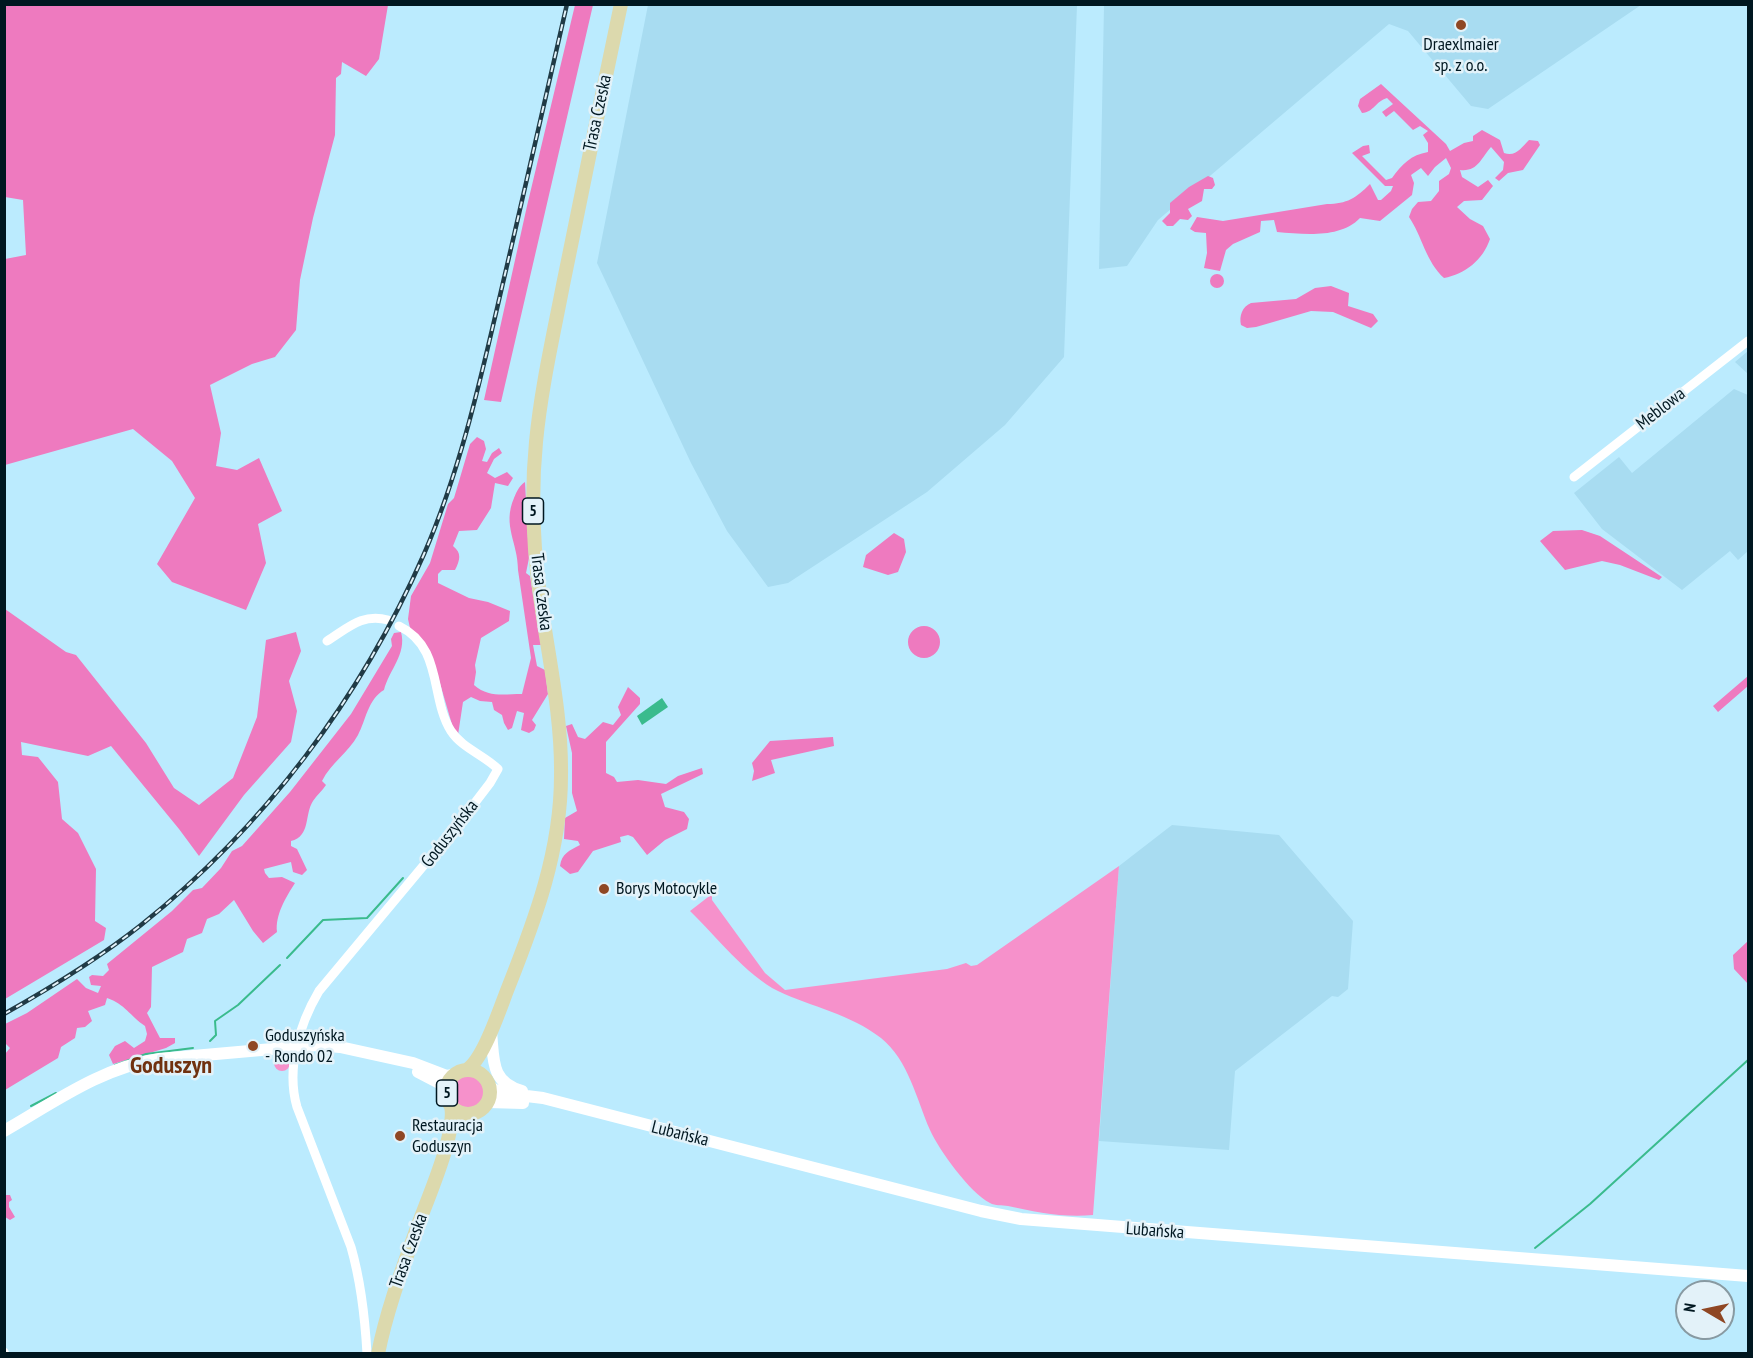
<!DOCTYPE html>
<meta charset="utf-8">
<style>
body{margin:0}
#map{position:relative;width:1753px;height:1358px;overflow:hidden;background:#bbebfe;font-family:"PT Sans Narrow",sans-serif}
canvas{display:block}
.frame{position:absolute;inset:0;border:6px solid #001720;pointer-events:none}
.north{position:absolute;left:1675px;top:1280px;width:60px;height:60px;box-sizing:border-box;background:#e3f2f9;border:2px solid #889aa2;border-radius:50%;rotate:279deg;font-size:16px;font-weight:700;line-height:24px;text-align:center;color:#001720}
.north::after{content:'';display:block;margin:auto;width:21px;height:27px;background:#8f4724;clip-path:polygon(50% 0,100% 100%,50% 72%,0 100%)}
</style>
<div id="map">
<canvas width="1753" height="1358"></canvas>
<div class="frame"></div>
<div class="north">N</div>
</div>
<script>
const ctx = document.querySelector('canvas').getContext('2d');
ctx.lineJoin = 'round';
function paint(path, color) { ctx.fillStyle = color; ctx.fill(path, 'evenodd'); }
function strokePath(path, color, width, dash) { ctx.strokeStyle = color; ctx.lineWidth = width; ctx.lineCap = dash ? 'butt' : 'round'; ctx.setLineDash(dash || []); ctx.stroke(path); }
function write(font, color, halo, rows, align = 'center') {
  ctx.font = font + ' "PT Sans Narrow",sans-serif'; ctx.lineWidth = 5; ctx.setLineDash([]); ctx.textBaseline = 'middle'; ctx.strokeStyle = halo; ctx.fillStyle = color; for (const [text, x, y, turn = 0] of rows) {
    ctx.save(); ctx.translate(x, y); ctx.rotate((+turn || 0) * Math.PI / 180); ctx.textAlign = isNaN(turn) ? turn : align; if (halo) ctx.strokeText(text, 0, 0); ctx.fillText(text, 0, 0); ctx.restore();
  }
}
paint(new Path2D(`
 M648,5h429l-13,352 -59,68 -78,67 -139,91 -20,4 -41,-56 -36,-68 -94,-200z
 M1104,5h537l-153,104 -17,-3 -63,-75 -19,-7 -231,196 -31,46 -28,3z
 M1748,351v23l-13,-12z
 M1734,389l14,6v156l-10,9 -8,-9 -48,39 -80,-61 -28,-36 45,-36 13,16z
 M1172,825l107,10 74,86 -5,68 -10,8 -6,-1 -97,75 -6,79 -130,-9 20,-275z`), '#a8dcf1');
paint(new Path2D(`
 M1119,866l-26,349c-29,3 -58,-3 -85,-9 -6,-1 -13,0 -18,-3 -20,-10 -51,-53 -60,-73 -14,-32 -21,-69 -49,-92 -31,-24 -69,-31 -103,-47 -31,-15 -63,-56 -88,-80l22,-17v6l53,73 20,17 162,-21 19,-6 5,3 6,-1z
 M274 1063a8 8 0 1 1 16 0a8 8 0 1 1-16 0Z
 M451 1092a17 17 0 1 1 34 0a17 17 0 1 1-34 0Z`), '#f691cb');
paint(new Path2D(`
 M5,4l383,1 -9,54 -13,17 -24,-14 -1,12 -5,4 -1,57 -22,83 -13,62 -4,50 -21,27 -23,7 -42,21 11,48 -5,33 21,4 22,-12 23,53 -24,13 8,39 -20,47 -74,-28 -15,-18 38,-66 -23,-37 -39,-32 -128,36v-206l21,-4 -3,-55 -18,-3z
 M575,5h18l-92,397 -17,-2 43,-194z
 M1381,84l65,60 4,7 14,-8 9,-2v-5l9,-6 18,10 4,13c12,4 17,-5 25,-13l9,1 2,4 -17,25 -15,3 -9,8 -4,-3 8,-8 1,-8 -13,-15c-10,11 -13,25 -31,23l2,7 16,10 10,-7 5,6 -11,14 -18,1 -7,6 13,12 13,7 7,13c-7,21 -25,35 -46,39 -18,-16 -22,-42 -35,-61l3,-8 6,-7 13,-1 8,-10v-10l10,-7 2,-6 -5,-10 -11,9 -7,9 -7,-8 -10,7 3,8 -2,12 -32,26 -20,-3c-20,21 -57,16 -83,14l-3,-12 -13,1 -1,11 -27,12 -7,6 -6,21 -16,-3 3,-15 -1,-20 -11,-1 -5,-3 7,-12 26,4 104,-17c20,0 29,-6 43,-20l8,16h3l10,-9 2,-5h-8l-33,-33 11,-7 6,-1 1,8 -8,3 24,24 6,-2c10,-14 19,-23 36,-26v-9l-5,-8 5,-4 -8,-5 -7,4 -19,-19 -8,6 -4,-5 11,-8 -6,-6c-11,3 -13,14 -25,15l-4,-7 2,-7z
 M1208,176l5,2 2,7 -3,4h-8l-2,12 -14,8 4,7 -4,4 -8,-1 -7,7h-6l-5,-5 8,-8v-10l19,-16z
 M1210 281a7 7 0 1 1 14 0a7 7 0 1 1-14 0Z
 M1331,286l18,7 -1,13 25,8 5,7 -7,7 -38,-16 -22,-1 -55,16 -9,1 -6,-3c-2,-9 1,-18 10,-22l45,-4 19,-11z
 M477,437l7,4 2,8 -4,12 5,1 5,-9 7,-5 3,5 -8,6 -7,14 8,5 12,-6 6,6 -5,8 -13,-3 -4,25 -14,22 -18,1 -6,15c9,7 7,14 2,24h-13l-4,4v9l31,15 19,4 22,9 -1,10 -28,17 -6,27 1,7 -2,13c15,13 30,9 48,9l9,-36 -13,-88c0,-28 -16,-44 -4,-72 3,-7 5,-12 11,-16l4,76 -3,15 4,3 11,69h-8l4,21 8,4 3,24 -16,26 4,5 -2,5 -5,3 -8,-3 3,-17 -7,-2 -5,17 -4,2 -4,-7 -2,-8 -8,-5 -2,-8 -12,-1 -9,-4 -8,5 -5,33 -5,-7 -16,-55 -27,-45 -2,-9 3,-23 19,-33 18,-59 6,-6 16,-54z
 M1582,530l18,6 62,41 -3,3 -39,-15 -18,-4 -37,9 -25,-29 13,-10z
 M894,533l10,6 2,13 -8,20 -10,3 -25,-8 3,-12z
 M5,609l61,43 10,3 70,88 28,45 25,17 34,-27 24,-61 9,-77 30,-8 5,19 -12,30 8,30 -6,31 -47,53 -45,61 -20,-27 -68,-83 -23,10 -67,-14 1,13 16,2 20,25 4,37 16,14 18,36 -1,52 11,7 -2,12 -99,59z
 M908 642a16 16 0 1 1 32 0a16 16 0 1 1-32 0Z
 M401,632c6,22 -12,38 -17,58 -16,9 -18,30 -26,45 -10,18 -27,28 -36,46l4,4c-4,6 -9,10 -13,16 -9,14 -2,35 -22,40v5l6,3 10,21 -5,5 -9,-3 -2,-10 -27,7 1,4 4,5 13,-1 13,6c-9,14 -20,32 -18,49l-14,11 -10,-12 -19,-31 -15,14 -12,5 -5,14 -15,6 -4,13 -31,15 -1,40 -4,6 13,25h15v5l-9,5 -53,16 -4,-9 6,-9 10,-5 9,7 11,-7 2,-7 -2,-8c-15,-10 -20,-22 -38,-28l-2,7 -17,6 4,10 -7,6 -8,1 -2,10 -14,9 -3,11 -53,32v-36l5,-6 -5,-5v-19l22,-11 50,-34 9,9 12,5 3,-7 -10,-1 -2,-8 3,-2 11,1 6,-6 -2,-6 65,-53 21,-21 9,-2 19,-20 11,-17 10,-5 48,-54 61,-78 41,-68 -1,-7 3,-6z
 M1748,676v10l-30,26 -5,-6z
 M628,687l12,11v6l-34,38v31l8,4 3,5 21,-2 28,4 12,-8 24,-8 1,6 -42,20 4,13 19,5 5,7 -2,10 -22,11 -18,15 -14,-18 -5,-2 -8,2 1,5 -28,9 -15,21 -8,2 -10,-8c2,-13 9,-15 20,-21l-2,-4 -14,-2 1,-21 12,-7 -5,-18v-40l-6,-27 6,-2 6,13 7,2 18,-17 10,3 8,-10 -3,-8z
 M833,737l1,9 -63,14 4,13 -23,8 2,-10 -2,-8 18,-22z
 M1748,941v43l-14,-15 -1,-14z
 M5,1195h5l2,5 -3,2v5l6,10 -5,3 -5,-3z`), '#ee7abf');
paint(new Path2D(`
 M662,698l6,9 -26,18 -5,-9z`), '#3abb8d');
strokePath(new Path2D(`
 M287,958l36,-38 44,-2 36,-40
 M210,1041l6,-6 -1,-14 23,-16 42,-40
 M115,1065l31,-11 47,-6
 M31,1106l25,-13
 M1535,1248l55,-44 158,-144`), '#3abb8d', 2);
strokePath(new Path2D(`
 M1574,477l174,-136
 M327,641c21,-13 35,-28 61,-21
 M4,1352l1,2
 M367,1354c-2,-37 -6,-72 -16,-107l-54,-140c-11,-38 2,-82 22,-116l145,-174 26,-34 8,-14c-14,-14 -36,-21 -47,-38 -21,-33 -8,-84 -52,-105`), '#fff', 9);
strokePath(new Path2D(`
 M491,1032c3,27 -1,50 31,59
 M418,1072l25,13 4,6
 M489,1086l6,4 15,4 33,4 438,113 40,8 727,57
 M488,1102l35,1
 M4,1131c49,-28 98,-64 155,-72l159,-14 22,2 73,16 34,13 8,-2`), '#fff', 12);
strokePath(new Path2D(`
 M466,1070c17,-9 34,-62 42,-82 27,-68 53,-137 53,-212 1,-61 -13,-120 -21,-180 -7,-51 -9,-103 -4,-154 5,-53 17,-105 27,-157 19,-94 38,-187 58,-281
 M446 1092a22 22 0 1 1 44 0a22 22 0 1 1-44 0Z
 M378,1354c9,-45 25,-87 40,-129 10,-27 39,-93 33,-119`), '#dcd9ad', 14);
const rail = new Path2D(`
 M4,1014c48,-27 94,-55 137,-89 123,-98 220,-227 283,-371 37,-85 57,-177 78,-267 22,-94 43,-188 65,-283`);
strokePath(rail, '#203b46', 4.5);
strokePath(rail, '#e3f2f9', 2, [7]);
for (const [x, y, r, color] of [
 [1461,25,6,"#8f4724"],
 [604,889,6,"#8f4724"],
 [253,1046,6,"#8f4724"],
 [400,1136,6,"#8f4724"]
]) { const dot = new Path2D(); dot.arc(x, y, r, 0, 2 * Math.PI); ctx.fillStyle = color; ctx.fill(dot); strokePath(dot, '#e3f2f9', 2); }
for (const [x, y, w] of [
 [533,511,21],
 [447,1093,21]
]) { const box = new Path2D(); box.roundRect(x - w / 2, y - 13, w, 26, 4.5); ctx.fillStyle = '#e3f2f9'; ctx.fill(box); strokePath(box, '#001720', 1.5); }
write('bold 16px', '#001720', null, [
 ["5",533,511],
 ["5",447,1093]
]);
write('18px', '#001720', '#e3f2f9', [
 ["Draexlmaier",1461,45,"center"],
 ["sp. z o.o.",1461,66,"center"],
 ["Borys Motocykle",616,889],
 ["Goduszyńska",265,1036],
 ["- Rondo 02",265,1057],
 ["Restauracja",412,1126],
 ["Goduszyn",412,1147]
], 'left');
write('18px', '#001720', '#e3f2f9', [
 ["Trasa Czeska",598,113,-78],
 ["Meblowa",1661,409,-38],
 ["Trasa Czeska",541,592,83],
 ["Goduszyńska",450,834,-52],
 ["Lubańska",680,1134,14],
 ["Lubańska",1155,1231,4],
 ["Trasa Czeska",409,1251,-70]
]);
write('bold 24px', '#70310f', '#e3f2f9', [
 ["Goduszyn",171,1066]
]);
</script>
